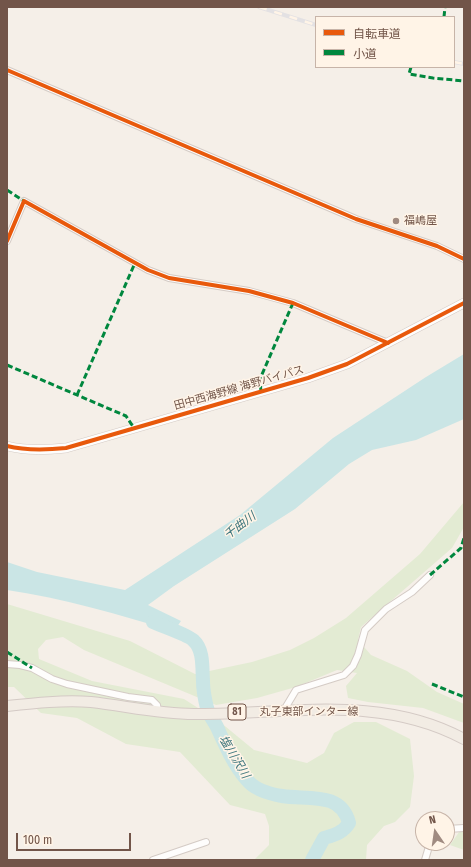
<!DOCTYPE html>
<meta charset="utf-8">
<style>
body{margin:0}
#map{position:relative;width:471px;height:867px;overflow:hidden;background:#f5efe8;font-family:"Fira Sans Condensed","Noto Sans JP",sans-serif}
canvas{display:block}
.frame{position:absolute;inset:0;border:8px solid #725549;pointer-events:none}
.legend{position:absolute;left:315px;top:16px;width:140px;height:52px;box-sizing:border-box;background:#fff4e7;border:1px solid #c7b4a8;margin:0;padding:5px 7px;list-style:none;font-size:12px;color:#725549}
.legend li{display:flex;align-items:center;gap:8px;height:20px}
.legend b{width:20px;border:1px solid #c7b4a8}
.north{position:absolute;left:415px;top:811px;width:40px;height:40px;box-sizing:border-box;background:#fff4e7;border:1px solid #c7b4a8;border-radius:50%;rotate:347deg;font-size:11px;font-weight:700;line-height:16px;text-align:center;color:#725549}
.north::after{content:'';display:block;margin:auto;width:14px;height:18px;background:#a08b81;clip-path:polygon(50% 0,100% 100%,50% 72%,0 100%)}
.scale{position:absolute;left:16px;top:833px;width:115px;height:18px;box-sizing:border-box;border:2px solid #725549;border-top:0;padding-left:5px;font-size:12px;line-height:14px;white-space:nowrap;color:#725549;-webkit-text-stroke:3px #fff4e7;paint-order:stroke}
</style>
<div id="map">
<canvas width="471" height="867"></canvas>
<div class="frame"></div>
<ul class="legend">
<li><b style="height:5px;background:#e8590c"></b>自転車道</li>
<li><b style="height:5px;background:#00873e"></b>小道</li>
</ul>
<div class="north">N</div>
<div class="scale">100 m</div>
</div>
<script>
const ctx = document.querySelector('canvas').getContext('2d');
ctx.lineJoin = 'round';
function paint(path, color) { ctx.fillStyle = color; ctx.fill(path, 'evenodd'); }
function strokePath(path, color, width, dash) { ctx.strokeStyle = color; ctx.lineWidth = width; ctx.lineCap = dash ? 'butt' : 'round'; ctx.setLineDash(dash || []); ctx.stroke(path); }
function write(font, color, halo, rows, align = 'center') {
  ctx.font = font + ' "Fira Sans Condensed","Noto Sans JP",sans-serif'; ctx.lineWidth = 3; ctx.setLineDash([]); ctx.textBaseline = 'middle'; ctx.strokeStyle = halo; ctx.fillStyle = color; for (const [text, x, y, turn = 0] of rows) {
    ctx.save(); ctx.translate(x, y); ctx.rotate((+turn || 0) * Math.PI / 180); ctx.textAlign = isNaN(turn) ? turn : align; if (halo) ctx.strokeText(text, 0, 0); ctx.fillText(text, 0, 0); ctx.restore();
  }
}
paint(new Path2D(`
 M464,502v25l-12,21 -91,79 -3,13 13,15 36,16 30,21 27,12v19l-41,-15 -55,-6 -20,-4 -2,-12 11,-13 -20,-3 -41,17 -39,11 -41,7 -132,-55 -21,-13 -17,3 -8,9 1,10 53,22 92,18 36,23 34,28 53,13 17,-10 10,-20 20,-11h22l34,17 4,37 -4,31 -15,15 -11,4 -17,19 -1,15h-112l15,-15v-19l-4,-12 -35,-9 -50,-53 -54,-8 -49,-26 -36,-5 -27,-26h-7v-83l123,37 65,33 57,-12 38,-12 24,-12 32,-20 74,-64z
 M464,825v25l-14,-5z`), '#e3ebd3');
paint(new Path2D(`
 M464,354v65l-48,21 -44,10 -23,14 -54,45 -121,77 -26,19 33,16 -7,10c-55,-16 -111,-33 -167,-41v-28l30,10 88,18 115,-75 93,-77 93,-61z`), '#cae5e5');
strokePath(new Path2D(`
 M153,622c8,4 36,13 41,19 10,9 8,28 9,40 0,9 2,19 4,27 2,7 7,13 10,19 8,18 17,38 30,53 8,10 23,14 35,16 25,4 59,-5 67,27 -6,10 -15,12 -25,15l-12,22`), '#cae5e5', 14);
const street = new Path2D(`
 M7,70l349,149 81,27 27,13
 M7,241l17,-40 124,69 21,8 80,13 44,12 95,40
 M7,664l13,1 12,3 20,11 15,5 61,13 24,3 5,5 1,7
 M284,710l12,-20 48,-15 9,-9 5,-11 7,-25 21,-21 26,-17 18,-17
 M447,829l17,-1
 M153,860l53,-18
 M425,860l5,-17`);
const secondary = new Path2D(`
 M7,446c20,5 39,4 59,2l242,-70 39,-14 117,-61`);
const primary = new Path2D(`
 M7,706c28,-3 56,-6 84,-4 35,4 68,12 103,12 91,1 185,-21 270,25`);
strokePath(street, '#d4cbc5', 8);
strokePath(secondary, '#d4cac4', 10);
strokePath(primary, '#d4cac5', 12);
strokePath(street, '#fefdfc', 6);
strokePath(secondary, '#fefdfc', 9);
strokePath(primary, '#f2ece4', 10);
const rail = new Path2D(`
 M259,7l57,18
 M454,62l10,2`);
strokePath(rail, '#e3e1e3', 4);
strokePath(rail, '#fff4e7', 2.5, [8]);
strokePath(new Path2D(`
 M444,17l1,-10
 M411,67l-2,7 24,4 31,3
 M7,190l17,11
 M7,365l119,51 8,12
 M261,392l-1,-13 33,-76
 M77,395l58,-132
 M430,575l31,-27 3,-10
 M7,652l25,16
 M432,684l32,13`), '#00873e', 3, [6, 3]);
strokePath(new Path2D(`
 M7,70l349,149 81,27 27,13
 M7,241l17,-40 124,69 21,8 80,13 44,12 95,40
 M7,446c20,5 39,4 59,2l242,-70 39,-14 117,-61`), '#e8590c', 4);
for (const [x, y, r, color] of [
 [396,221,4,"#a08b81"]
]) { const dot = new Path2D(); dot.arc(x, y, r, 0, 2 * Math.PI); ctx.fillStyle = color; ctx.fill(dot); strokePath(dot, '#fff4e7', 1.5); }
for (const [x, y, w] of [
 [237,712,18]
]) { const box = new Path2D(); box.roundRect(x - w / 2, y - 8, w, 16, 3); ctx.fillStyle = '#fff4e7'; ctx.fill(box); strokePath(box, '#725549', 1); }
write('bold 10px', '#725549', null, [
 ["81",237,712]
]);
write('11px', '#725549', '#fff4e7', [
 ["福嶋屋",404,221]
], 'left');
write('11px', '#725549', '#fff4e7', [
 ["田中西海野線 海野バイパス",239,388,-16],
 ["丸子東部インター線",309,712]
]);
write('italic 12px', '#40787f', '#fff4e7', [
 ["千曲川",240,526,-37],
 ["塩川沢川",234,757,59]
]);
</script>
